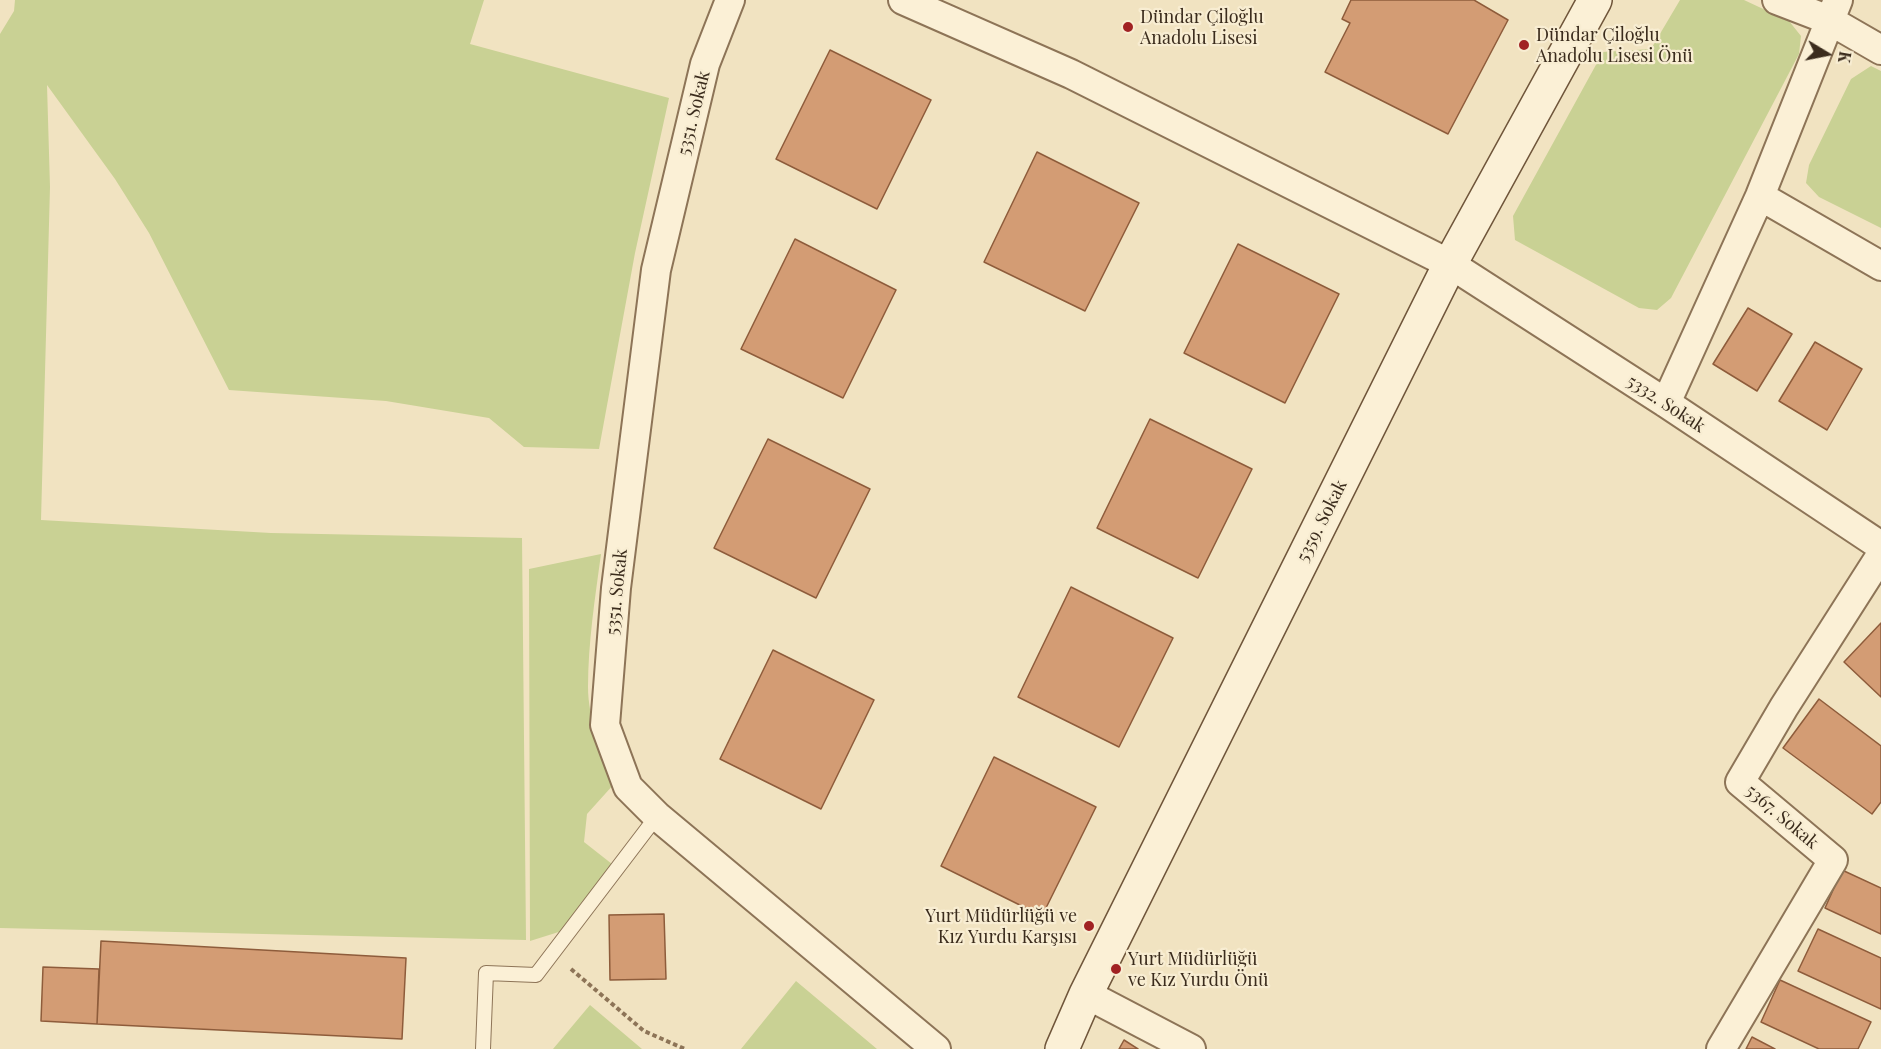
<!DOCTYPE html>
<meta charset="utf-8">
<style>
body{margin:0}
#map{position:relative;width:1881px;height:1049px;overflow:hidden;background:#f1e3c1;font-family:"Playfair Display",serif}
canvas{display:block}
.north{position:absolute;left:1797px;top:24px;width:60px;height:60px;-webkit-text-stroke:4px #f8edd2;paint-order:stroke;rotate:100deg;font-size:16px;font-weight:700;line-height:24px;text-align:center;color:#3b2c1d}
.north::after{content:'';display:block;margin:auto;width:21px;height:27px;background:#3b2c1d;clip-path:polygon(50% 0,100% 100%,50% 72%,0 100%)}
</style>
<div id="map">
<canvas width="1881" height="1049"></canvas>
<div class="north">K</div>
</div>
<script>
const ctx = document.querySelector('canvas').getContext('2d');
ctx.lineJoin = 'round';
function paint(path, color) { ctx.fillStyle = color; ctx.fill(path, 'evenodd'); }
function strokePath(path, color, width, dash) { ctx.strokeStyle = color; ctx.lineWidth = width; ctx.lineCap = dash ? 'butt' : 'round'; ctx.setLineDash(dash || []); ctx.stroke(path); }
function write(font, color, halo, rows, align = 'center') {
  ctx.font = font + ' "Playfair Display",serif'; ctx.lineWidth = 4.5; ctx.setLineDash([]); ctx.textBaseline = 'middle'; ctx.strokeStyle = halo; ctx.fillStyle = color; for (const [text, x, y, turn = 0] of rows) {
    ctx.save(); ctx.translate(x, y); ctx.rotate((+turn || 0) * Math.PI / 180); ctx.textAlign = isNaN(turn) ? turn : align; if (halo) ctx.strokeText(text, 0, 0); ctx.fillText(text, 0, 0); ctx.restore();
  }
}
paint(new Path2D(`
 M15,0h469l-14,44 199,54 -34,155 -36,196 -75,-2 -35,-29 -103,-17 -157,-11 -80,-157 -34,-54 -68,-94 3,102 -9,333 230,13 251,5 4,402 -526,-12v-894l14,-23z
 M1680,0h64l45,21 12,15 -2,18 -128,244 -14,12 -18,-2 -124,-68 -2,-24 90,-164 48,-3z
 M1871,66l10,5v157l-62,-31 -13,-14 3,-18 42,-86z
 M601,554c-6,44 -13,89 -13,133 0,31 14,68 26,97l-27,30 -3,28 28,22 -47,66 -35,11 -1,-372z
 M796,981l81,68h-136z
 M590,1005l52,44h-89z`), '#c9d194');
const building = new Path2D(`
 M1351,0h123l34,20 -60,114 -123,-62 25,-49 -8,-4z
 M830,50l101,50 -54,109 -101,-50z
 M1037,152l102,51 -54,108 -101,-49z
 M795,239l101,51 -53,108 -102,-49z
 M1238,244l101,50 -54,109 -101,-50z
 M1748,308l44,26 -35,57 -44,-27z
 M1815,342l47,27 -35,61 -48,-29z
 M1150,419l102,50 -54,109 -101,-50z
 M768,439l102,50 -54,109 -102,-50z
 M1071,587l102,51 -54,109 -101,-50z
 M1881,623v74l-37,-35z
 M773,650l101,50 -53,109 -101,-50z
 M1819,699l62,47v56l-9,12 -89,-66z
 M994,757l102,50 -54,109 -101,-50z
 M1842,870l39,18v46l-56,-26z
 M664,914l2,65 -56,1 -1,-65z
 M1818,929l63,29v51l-83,-38z
 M101,941l305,17 -4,81 -305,-15z
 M43,967l56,2 -2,55 -56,-3z
 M1780,980l91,42 -13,27h-39l-58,-27z
 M1752,1037l23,12h-29z
 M1124,1040l14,9h-19z`);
paint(building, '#d39c74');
strokePath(building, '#8e5c3b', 1.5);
const lane = new Path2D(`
 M483,1049l3,-76 50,2 121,-159`);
const street = new Path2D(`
 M730,0l-25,64 -49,206 -40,318 -11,137 23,62 29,29 279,233
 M903,0l168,74 379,190 216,139 215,143
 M1777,0l52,20 52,30
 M1760,196l121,70
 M1666,403l94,-207 78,-196
 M1086,994l105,55
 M1721,1049l112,-189 -93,-78 44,-75 97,-152`);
const secondary = new Path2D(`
 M1062,1049l24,-55 364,-730 145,-264`);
strokePath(lane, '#8d7457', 16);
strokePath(street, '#8d7457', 32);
strokePath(secondary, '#6f553a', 36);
strokePath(new Path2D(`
 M571,969l73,62 41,18`), '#8d7457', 4, [4.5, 3]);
strokePath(lane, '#fbf0d6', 14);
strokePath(street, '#fbf0d6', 28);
strokePath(secondary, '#fbf0d6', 33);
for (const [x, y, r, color] of [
 [1128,27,6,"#a12223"],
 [1524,45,6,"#a12223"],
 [1089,926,6,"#a12223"],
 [1116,969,6,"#a12223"]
]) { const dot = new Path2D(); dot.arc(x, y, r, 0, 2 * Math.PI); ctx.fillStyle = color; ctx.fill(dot); strokePath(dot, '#f8edd2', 2); }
write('18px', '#3b2c1d', '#f8edd2', [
 ["Dündar Çiloğlu",1140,17],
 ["Anadolu Lisesi",1140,38],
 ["Dündar Çiloğlu",1536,35],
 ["Anadolu Lisesi Önü",1536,56],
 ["Yurt Müdürlüğü ve",1077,916,"right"],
 ["Kız Yurdu Karşısı",1077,937,"right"],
 ["Yurt Müdürlüğü",1128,959],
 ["ve Kız Yurdu Önü",1128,980]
], 'left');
write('18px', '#3b2c1d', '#f8edd2', [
 ["5351. Sokak",694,113,-76],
 ["5332. Sokak",1666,404,33],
 ["5359. Sokak",1322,521,-63],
 ["5351. Sokak",617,592,-84],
 ["5367. Sokak",1782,817,40]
]);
</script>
